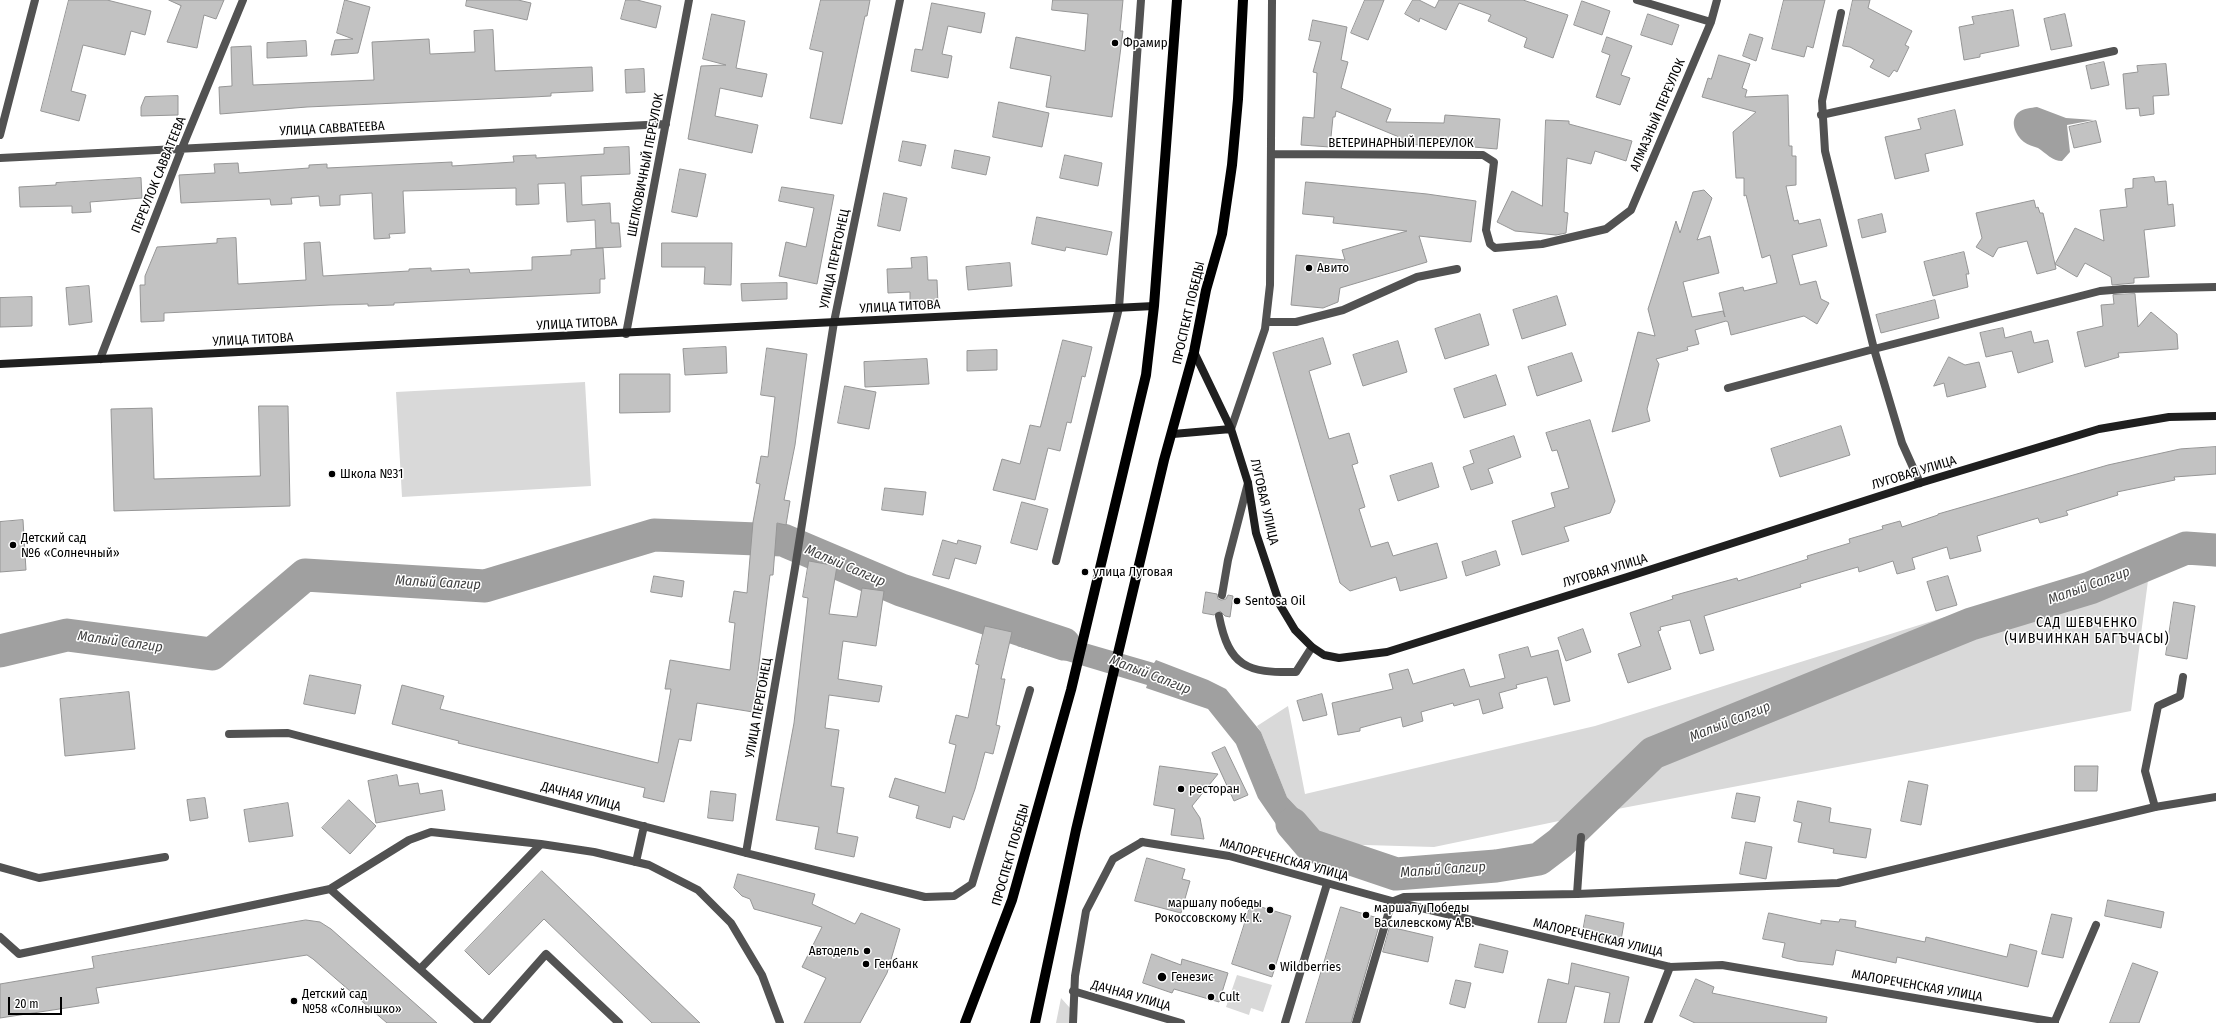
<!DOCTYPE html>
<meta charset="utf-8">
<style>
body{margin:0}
#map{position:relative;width:2216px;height:1023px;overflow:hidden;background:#fff;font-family:"Fira Sans Condensed",sans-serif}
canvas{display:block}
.scale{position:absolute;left:8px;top:997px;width:54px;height:18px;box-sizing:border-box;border:2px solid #000;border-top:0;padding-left:5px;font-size:12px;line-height:14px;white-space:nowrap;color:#000;-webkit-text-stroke:3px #fff;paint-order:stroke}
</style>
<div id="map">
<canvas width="2216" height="1023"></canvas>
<div class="scale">20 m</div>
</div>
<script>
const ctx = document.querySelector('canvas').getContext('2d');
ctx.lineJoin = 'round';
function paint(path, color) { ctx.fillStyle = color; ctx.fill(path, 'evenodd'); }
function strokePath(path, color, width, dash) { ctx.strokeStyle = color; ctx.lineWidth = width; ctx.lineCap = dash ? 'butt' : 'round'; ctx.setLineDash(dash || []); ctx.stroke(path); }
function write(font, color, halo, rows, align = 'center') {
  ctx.font = font + ' "Fira Sans Condensed",sans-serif'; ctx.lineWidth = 3; ctx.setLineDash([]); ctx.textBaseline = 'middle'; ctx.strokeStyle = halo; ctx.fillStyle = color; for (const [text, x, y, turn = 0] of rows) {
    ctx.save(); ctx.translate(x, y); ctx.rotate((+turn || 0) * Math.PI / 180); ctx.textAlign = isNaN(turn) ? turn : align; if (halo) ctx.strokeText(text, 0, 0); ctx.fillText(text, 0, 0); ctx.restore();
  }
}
paint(new Path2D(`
 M585,382l6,104 -189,11 -6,-105z
 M2216,537v30l-28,-7 -39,13 -18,138 -524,100 -173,36 -103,-3 -44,-47 -26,-65 -4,-6 31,-20 17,88 290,-68 501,-156 94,-31z
 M1237,975l35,10 -9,27 -12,-4 -2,7 -23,-8z
 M1061,998l9,10 -1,15h-13z`), '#d9d9d9');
paint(new Path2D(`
 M2037,107l29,11 28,2 -27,5 3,27 -8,9c-10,0 -16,-8 -24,-13 -5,-2 -10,-3 -14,-6 -9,-7 -15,-22 -5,-30 5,-4 12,-4 18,-5z
 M1023,625l131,38 2,-3 52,20 18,9 35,43 26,65 44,47 -13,21 -8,-8 -18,-12 -14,-18 -20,-29 -22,-54 -28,-35 -62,-21 1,-3 -130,-39z`), '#a0a0a0');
strokePath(new Path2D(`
 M0,651l67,-16 145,19 93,-79 180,11 169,-51 129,5 118,50 163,54
 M1292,824l18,21 86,29 100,-8 43,-7 21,-16 93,-90 318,-129 119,-36 96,-40 30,2`), '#a0a0a0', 33);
const building = new Path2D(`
 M69,0h38l44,11 -6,24 -14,-4 -6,24 -42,-10 -12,46 15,4 -7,26 -38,-10z
 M169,0h55l-8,19 -12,-4 -7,33 -30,-6 14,-36z
 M345,0l25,7 -12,46 -27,2 4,-15 18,-1 -16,-6z
 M467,0h51l13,3 -4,17 -61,-14z
 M626,0h11l24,6 -5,22 -35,-9z
 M821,0h49l-3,16h-2l-23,108 -32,-6 13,-66 -13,-3z
 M1053,0h70l-3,31h3l-11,86 -66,-10 5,-31 -41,-8 6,-31 69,14 3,-37 -36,-4z
 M1365,0h19l-16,40 -17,-7z
 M1413,0h6l16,8 4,-8h84l45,15 -15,43 -29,-11 3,-9 -39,-17 3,-6 -32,-12 -13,27 -26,-12 -1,4 -14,-8z
 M1784,0h41l-12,48 -6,-2 -3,11 -32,-8z
 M1853,0h17l-2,8 44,23 -7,14 4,2 -12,25 -3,-2 -5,7 -19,-10 4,-7 -24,-13 -7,-1z
 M1582,1l28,10 -8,24 -28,-10z
 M932,3l53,10 -4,20 -33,-7 -6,28 10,2 -4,22 -37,-7 4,-22 7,1z
 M2013,10l6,36 -39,8v3l-16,3 -5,-33 15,-3 -2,-7z
 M712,14l33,7 -9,47 31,6 -5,23 -42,-9 -5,28 43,9 -6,28 -64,-14 13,-73 25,-1 -23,-6z
 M1648,14l31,11 -7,20 -31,-10z
 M2065,14l7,32 -21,4 -7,-31z
 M1313,20l34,7 -6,33 7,2 -7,26 50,21 -5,13 58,1 1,-8 55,4 -3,30 -71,-6v2l-28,-1 1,-7 -63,-26 -1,6h-2l-3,30 -29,-2 2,-28 11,1 3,-45 -4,-1 8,-30 -12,-2z
 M493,30l2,41 97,-4 1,24 -42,2v3l-19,1 -225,10 -87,7 -1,-27 13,-1 -1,-39 20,-1 2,39 121,-5 -2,-38 57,-3 1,15 45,-2 -1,-21z
 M1750,34l13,4 -7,23 -13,-5z
 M1607,37l25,9 -11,29 9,3 -10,27 -24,-8 14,-42 -8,-3z
 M306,41l1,15 -40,2v-15z
 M1719,55l31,9 -8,24 5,2 -2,7 43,-2 1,51h3v10h4v29l-10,1 8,35 4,-1 1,4 21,-5 7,27 -35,9 8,30 16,-4 5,18 8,4 -12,21 -13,-8 -73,19 -3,-13 -2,-1 -31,9 4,14 -12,3 1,3 -32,9 3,5 -12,45 3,12 -38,11 26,-100 17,4 -7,-27 28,-88 4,12 13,-41 11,-2 8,8 -15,42 13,-4 9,37 -36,9 9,35 31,-6 2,6 -6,-24 24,-6 1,4 33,-8 -7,-28 -8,3 -16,-63 -2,1v-18h-8l-3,-46 23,-20 -54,-15 6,-19 3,1z
 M2104,62l5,23 -18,4 -5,-23z
 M2166,64l3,31 -16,1 1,18 -14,2 -1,-8 -13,1 -3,-35 15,-2 -1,-6z
 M644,69l1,23 -19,1 -1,-23z
 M178,96v19l-37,1v-9l4,-10z
 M999,102l50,11 -7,34 -49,-10z
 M1955,110l8,35 -38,9 4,17 -34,8 -10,-42 36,-8 -3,-10z
 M1546,120l23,1v3l63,17 -6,20 -31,-10 -4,13 -24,-6 -3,54 4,1 -2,20 -10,2 -41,-4 -18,-9 15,-31 30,15z
 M2096,121l5,21 -27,6 -5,-21z
 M903,141l23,4 -5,21 -22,-5z
 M629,147l1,27 -49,2 1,29 28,-2 1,20h8l2,24 -25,1 -1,-28 -28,2 -2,-39 -27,1 1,20 -23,1v-17l-113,3 2,42 -16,1 1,4 -16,1 -2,-46 -32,2v10l-20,1 -1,-10 -28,2 1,6 -21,1 -1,-6 -89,4 -2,-28 36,-2 -1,-9 24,-1 1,10 70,-5v-3l18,-1v4l125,-6v4l62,-4 -1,-6 23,-1v3l68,-4v-6z
 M955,150l35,7 -4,18 -34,-7z
 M1065,155l37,8 -4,23 -38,-8z
 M680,169l26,5 -9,43 -25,-5z
 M2154,177l1,5 11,-1 2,24 5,-1 2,22 -31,4 5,47 -15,1v5l-22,2 -1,-8 -26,-14 -8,14 -22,-13 1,5 -19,5 -10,-33 -29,7 -5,9 -17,-10 6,-9 -6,-25 58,-13 2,8 2,-1 2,6h3l12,51 20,-36 29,13 -4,-31 27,-3 -2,-18 8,-1v-9z
 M141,178l1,20 -52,4 1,10 -19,1v-7l-52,1 -1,-20 37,-2v-2z
 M1306,182l121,12 49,7 -5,41 -52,-6 8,26 -87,26 -2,14 -15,6 -32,-3 5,-50 49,5 -3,-10 65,-19 -74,-8 1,-6 -31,-3z
 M782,187l52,8 -17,89 -38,-8 7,-34 20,5 8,-39 -35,-7z
 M884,193l23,5 -7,33 -22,-5z
 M1882,214l4,18 -24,6 -4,-18z
 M1037,217l75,15 -5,23 -41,-8 -1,4 -33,-7z
 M236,238l2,46 68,-4 -2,-37 16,-1 3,34 86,-5v-2l22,-1v3l38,-2 1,4 62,-3v-13l39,-2v-5l32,-2 2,31h-5v14l-206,10v2l-26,1v-2l-38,1 -166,8v8l-23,1 -1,-37h5v-9l12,-29 60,-4v-4z
 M662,243h70l-1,42 -27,-1 1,-17h-43z
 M1964,252l5,22h-3l2,13 -35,9 -9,-34z
 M927,257l1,23h9l1,24 -28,1v-13l-22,1 -1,-24 25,-1 -1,-10z
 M1010,263l2,23 -44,4 -2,-23z
 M787,283v16l-45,2 -1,-17z
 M89,286l3,36 -23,3 -3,-37z
 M2135,294l3,33 13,-15 26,22 1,15 -60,4 1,4 -34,10 -8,-35 26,-6 -2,-21 13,-1 -1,-9z
 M1557,296l9,29 -44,14 -9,-29z
 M32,297v29l-32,1v-29z
 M1935,300l4,18 -58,15 -5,-18z
 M1480,314l9,31 -44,14 -10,-30z
 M2003,328l2,10 26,-7 3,12 14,-3 5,22 -35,11 -6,-22 -26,6 -6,-24z
 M1323,338l8,26 -22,7 20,68 20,-6 9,30 -6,2 13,42 -6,2 12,38 17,-5 5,14 44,-13 10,35 -47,13 -4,-14 -46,14 -10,-8 -67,-230z
 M1063,340l29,7 -7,30 -3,-1 -11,47 -4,-1 -7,29 -12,-3 -13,52 -42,-10 9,-31 18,5 10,-39 10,2z
 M1398,341l9,31 -44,14 -10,-31z
 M726,347l1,26 -42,2 -2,-26z
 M767,348l40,6 -12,91 -11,55 6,1 -4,24 -9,-2 -4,52h-3l-17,137 -56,-9 -6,38 -12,-2 -15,63 -21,-5 2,-9 -187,-45 1,-2 -67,-17 10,-39 42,11 -4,13 218,54 13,-74h-6l5,-29 60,10 5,-47 -6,-1 5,-31 13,2 6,-71 7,-38 -4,-1 5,-27 7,1 7,-60 -14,-2z
 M997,350v20l-30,1v-20z
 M1572,353l10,28 -45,15 -9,-29z
 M1949,357l16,8 14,-3 7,25 -39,10 -3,-14 -10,3z
 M927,359l2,25 -64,3 -1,-25z
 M620,374h50v38l-50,1z
 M1496,375l10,30 -42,13 -10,-29z
 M845,386l31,6 -7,37 -31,-6z
 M259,406h29l2,100 -176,5 -3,-102 41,-1 2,71 106,-3z
 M1590,420l25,81 -5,12 -46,14 5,14 -47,14 -10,-34 43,-14 -4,-14 18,-5 -12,-38 -5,1 -6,-18z
 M1841,426l9,29 -70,22 -9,-28z
 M1514,436l7,21 -33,12 5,14 -22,7 -8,-23 11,-4 -4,-12z
 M2216,447v27l-42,3 1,3 -58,12 1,3 -52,16 2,4 -28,8 -2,-5 -61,18 4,15 -31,8 -3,-12 -35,11 3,11 -18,5 -4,-13 -34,11 -1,-5 -58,17 1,3 -97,29 10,34 -14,4 -10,-34 -30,7 1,3 -3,1 13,38 -43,14 -10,-29 23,-8 -11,-33 43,-14 -1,-3 65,-18 1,3 70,-22 -1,-3 43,-13 -1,-4 34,-10 -1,-3 18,-5 2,6 36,-12v-1l170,-49 72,-16z
 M1432,463l7,24 -41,14 -8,-25z
 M885,488l41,4 -3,23 -41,-5z
 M1022,502l26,7 -11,41 -26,-7z
 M23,520l3,50 -26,2v-50z
 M943,540l14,4 1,-4 23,6 -5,18 -21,-6 -6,21 -16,-4z
 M1496,551l4,14 -34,11 -4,-14z
 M809,561l28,5 -8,48 28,3 5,-29 22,3 -8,55 -33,-5 -5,38 44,7 -3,16 -50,-7 -4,33 14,2 -8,56 13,2 -7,45 21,4 -4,20 -39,-8 4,-22 -43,-7 18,-97 14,-125 -5,-1z
 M654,576l30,5 -2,16 -31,-5z
 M1948,576l9,29 -21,6 -9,-29z
 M1206,592l11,2 1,5 3,1 5,-1 2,-4 5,1 -3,21 -5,-1 -5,-5 -6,4 -11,-2z
 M2174,602l21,4 -8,53 -21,-4z
 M985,626l27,6 -11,47h4l-9,46 4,1 -7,28 -8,-2 -10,37 -11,31 -11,-4 -3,12 -34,-10 3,-12 -30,-9 6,-19 50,15 11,-48 -7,-2 7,-28 12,3 11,-53 -3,-1z
 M1583,629l8,23 -25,9 -8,-23z
 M1528,647l3,10 27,-7 12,51 -16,4 -7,-28 -31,8 1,3 -18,5 4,15 -20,6 -4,-15 -25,7 -1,-3 -32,9 2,9 -20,6 -2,-10 -41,11v3l-22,4 -6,-32 61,-14 -4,-15 19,-5 5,15 51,-15 6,18 35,-9 -6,-23z
 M310,675l51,10 -6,29 -51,-10z
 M129,692l6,57 -70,7 -5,-57z
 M1322,694l5,21 -24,6 -6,-20z
 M1225,747l23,48 -14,6 -22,-48z
 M1160,766l58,8 -26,32 8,12 4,21 -33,-4 4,-26 -21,-4z
 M2075,766h23l-1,25h-22z
 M397,775l2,11 19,-3 2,11 22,-4 3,20 -69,13 -8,-42z
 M1909,781l19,4 -7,40 -20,-4z
 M711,791l25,3 -3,27 -25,-3z
 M1737,793l23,4 -5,25 -23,-4z
 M205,798l3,20 -18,3 -3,-21z
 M349,800l27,26 -26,28 -28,-26z
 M1798,801l33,7 -2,14 42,7 -5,29 -33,-5 1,-4 -36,-7 4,-19 -8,-2z
 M288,803l5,33 -44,6 -5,-32z
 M1746,842l26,5 -6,32 -26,-5z
 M1147,858l38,11 -3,10 8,2 -9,32 -46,-12z
 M542,871l158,152h-48l-108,-104 -55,56 -24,-24z
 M738,874l77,20 -3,10 43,20 6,-11 39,16 -13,44 -27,50h-56l22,-45 -24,-11 20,-40 -68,-18 -4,-10 -8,-3 -8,-8z
 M2108,900l56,12 -3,16 -56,-12z
 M1251,904l40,12 -19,61 -40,-13z
 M1341,907l40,12 -30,104h-45z
 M1769,913l52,11v-4l18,2 1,-3 16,2 -1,6 70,15 1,-5 81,20 3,-13 27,7 -9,36 -131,-30 -1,6 -60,-13 -3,15 -36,-4 -15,-4 3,-14 -22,-4z
 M2052,914l20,4 -9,40 -21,-4z
 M1586,915l38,8 -4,23 -38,-9z
 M306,920l14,2 11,7 106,94h-50l-74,-64 -6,-4 -211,33 3,15 -99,15v-34l94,-16 -2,-11z
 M1390,927l43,10 -5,25 -45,-10z
 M1480,944l28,7 -5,22 -28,-6z
 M1152,954l29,11 1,-6 46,14 -9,29 -45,-13 -2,4 -29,-10z
 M1572,963l57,14 -10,46h-15l6,-30 -35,-7 -9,37h-28l10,-44 20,5z
 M2133,963l25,9 -19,51h-29z
 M1696,979l18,8 -2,6 115,24 -1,6h-131l-15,-7z
 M1456,980l15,3 -6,25 -15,-4z`);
paint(building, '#c2c2c2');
strokePath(building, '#969696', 1);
strokePath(new Path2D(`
 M1841,13l-19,88 3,50 49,198 28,94 18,40
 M1821,115l293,-64
 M1266,322h30l47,-12 74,-33 40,-8
 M1728,388l146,-39 226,-58 24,-2 92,-2
 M1222,595l6,-35 20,-77
 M1219,616c10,51 28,57 77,56l16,-25
 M2155,807l-10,-36 13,-65 22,-10 3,-19
 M0,867l39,11 126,-21
 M330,889l79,-49 22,-8 110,12
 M1577,894l4,-57
 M0,937l19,17 311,-65 150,134
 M420,969l121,-125 53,8 55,13 49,25 33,33 31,52 18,48
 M485,1023l61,-69 73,69
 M1073,1023l2,-47 11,-65 27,-52 29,-17
 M1285,1023l42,-139
 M1356,1023l36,-122`), '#525252', 8);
strokePath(new Path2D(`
 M1637,0l74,22
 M0,135l35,-135
 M1271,154l212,1 11,7 -8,68 4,14 5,4 47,-4 64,-15 25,-19 80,-188 6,-22
 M0,158l666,-34
 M626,334l63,-334
 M100,359l82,-211 61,-148
 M1231,429l34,-100 5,-44 2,-285
 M1056,561l63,-253 22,-308
 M229,734l59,-1 458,120 179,44 29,-1 18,-12 58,-194
 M1142,842l87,14 163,45 278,66 52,-2 333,57
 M746,853l49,-285 39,-246 66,-322
 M636,862l8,-36
 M1394,901l10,-4 173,-3 261,-11 317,-76 61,-10
 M1073,991l108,32`), '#525252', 8);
strokePath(new Path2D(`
 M1648,1023l22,-56
 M2054,1023l42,-98`), '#525252', 8);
strokePath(new Path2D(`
 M1194,352l37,77 17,54 8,50 24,72 15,25 17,17 12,8 15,3 48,-6 240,-75 293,-94 179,-54 70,-12 47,-1
 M0,364l1154,-58
 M1173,434l58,-5`), '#1f1f1f', 8);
strokePath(new Path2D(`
 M965,1023l47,-123 59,-210 75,-315 8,-69 23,-306
 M1035,1023l41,-193 88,-370 30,-108 12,-62 16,-56 10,-69 6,-66 5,-99`), '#000', 10);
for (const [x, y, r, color] of [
 [1115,43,4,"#000"],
 [1309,268,4,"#000"],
 [332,474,4,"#000"],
 [13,545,4,"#000"],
 [1085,572,4,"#000"],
 [1237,601,4,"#000"],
 [1181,789,4,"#000"],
 [1270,910,4,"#000"],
 [1366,915,4,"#000"],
 [867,951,4,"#000"],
 [866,964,4,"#000"],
 [1272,967,4,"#000"],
 [1162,977,5,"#000"],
 [1211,997,4,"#000"],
 [294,1001,4,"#000"]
]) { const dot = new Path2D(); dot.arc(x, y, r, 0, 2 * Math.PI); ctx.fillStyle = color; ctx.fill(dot); strokePath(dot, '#fff', 1.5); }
write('13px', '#000', '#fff', [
 ["Фрамир",1123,43],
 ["Авито",1317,268],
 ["Школа №31",340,474],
 ["Детский сад",21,538],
 ["№6 «Солнечный»",21,553],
 ["улица Луговая",1093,572],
 ["Sentosa Oil",1245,601],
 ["ресторан",1189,789],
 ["маршалу победы",1262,903,"right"],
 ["Рокоссовскому К. К.",1262,918,"right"],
 ["маршалу Победы",1374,908],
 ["Василевскому А.В.",1374,923],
 ["Автодель",859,951,"right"],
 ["Генбанк",874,964],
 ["Wildberries",1280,967],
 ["Генезис",1171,977],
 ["Детский сад",302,994],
 ["№58 «Солнышко»",302,1009],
 ["Cult",1219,997]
], 'left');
write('13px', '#000', '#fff', [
 ["АЛМАЗНЫЙ ПЕРЕУЛОК",1658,115,-67],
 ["УЛИЦА САВВАТЕЕВА",332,129,-3],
 ["ВЕТЕРИНАРНЫЙ ПЕРЕУЛОК",1401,143],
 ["ШЕЛКОВИЧНЫЙ ПЕРЕУЛОК",646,165,-79],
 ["ПЕРЕУЛОК САВВАТЕЕВА",159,175,-68],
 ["УЛИЦА ПЕРЕГОНЕЦ",835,259,-78],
 ["УЛИЦА ТИТОВА",900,307,-3],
 ["ПРОСПЕКТ ПОБЕДЫ",1189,313,-77],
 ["УЛИЦА ТИТОВА",577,324,-3],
 ["УЛИЦА ТИТОВА",253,340,-3],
 ["ЛУГОВАЯ УЛИЦА",1914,473,-17],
 ["ЛУГОВАЯ УЛИЦА",1264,502,77],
 ["ЛУГОВАЯ УЛИЦА",1605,571,-17],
 ["УЛИЦА ПЕРЕГОНЕЦ",759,708,-80],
 ["ДАЧНАЯ УЛИЦА",581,797,15],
 ["ПРОСПЕКТ ПОБЕДЫ",1011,855,-74],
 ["МАЛОРЕЧЕНСКАЯ УЛИЦА",1284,860,15],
 ["МАЛОРЕЧЕНСКАЯ УЛИЦА",1598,938,13],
 ["МАЛОРЕЧЕНСКАЯ УЛИЦА",1917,986,10],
 ["ДАЧНАЯ УЛИЦА",1131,996,16]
]);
write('italic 14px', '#414141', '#fff', [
 ["Малый Салгир",845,566,23],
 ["Малый Салгир",438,583,3],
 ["Малый Салгир",2089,586,-20],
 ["Малый Салгир",120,642,8],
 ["Малый Салгир",1150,675,21],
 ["Малый Салгир",1730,722,-22],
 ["Малый Салгир",1443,870,-4]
]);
ctx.letterSpacing = '1px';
write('14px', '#000', '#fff', [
 ["САД ШЕВЧЕНКО",2087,623],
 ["(ЧИВЧИНКАН БАГЪЧАСЫ)",2087,639]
]);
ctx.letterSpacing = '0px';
</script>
